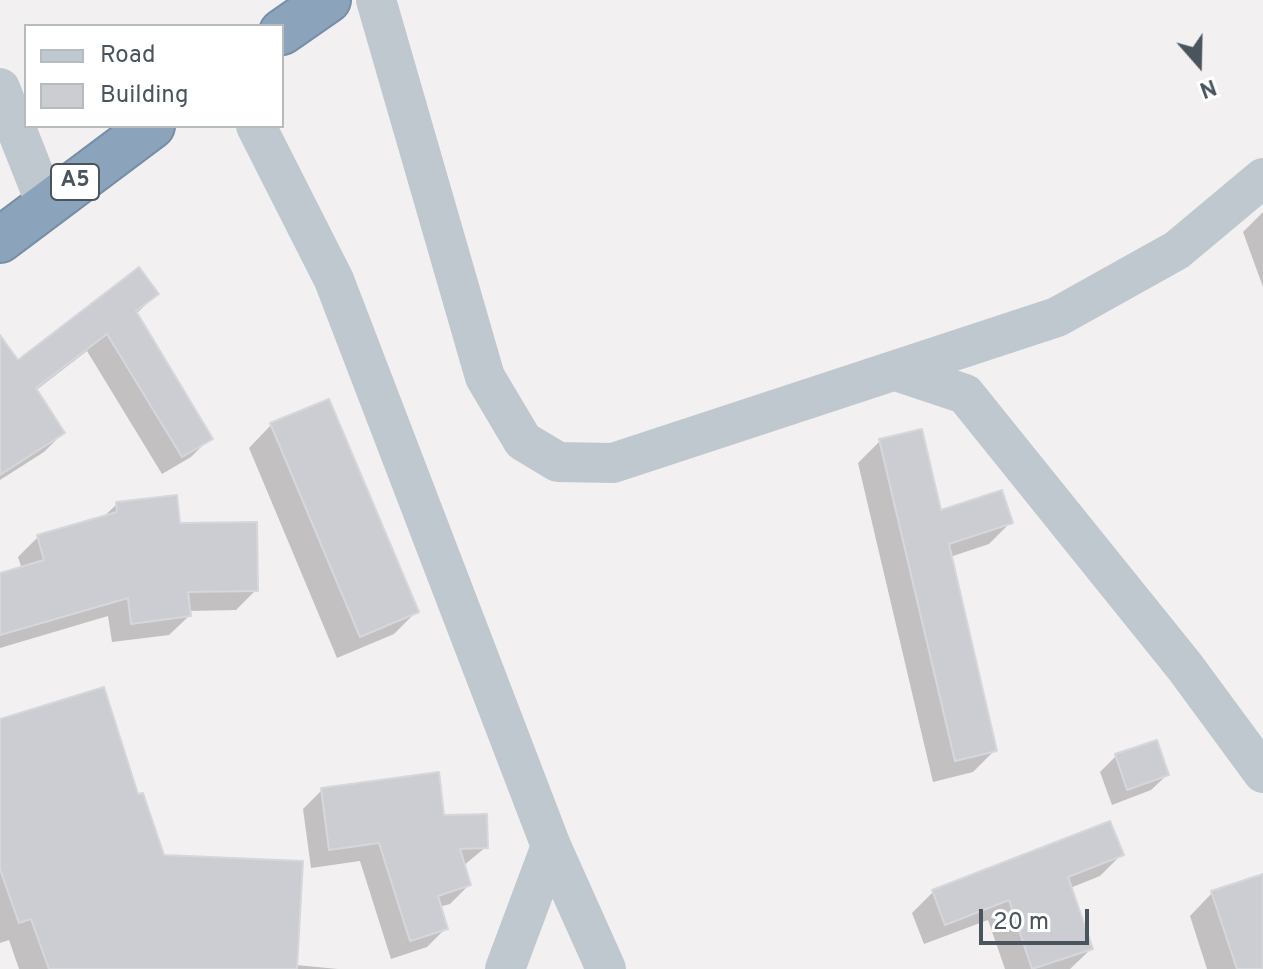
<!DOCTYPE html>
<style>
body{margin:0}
#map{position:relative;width:1263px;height:969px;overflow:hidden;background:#f3f0f1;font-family:Overpass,sans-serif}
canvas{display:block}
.legend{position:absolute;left:24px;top:24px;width:260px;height:104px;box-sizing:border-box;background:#fff;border:2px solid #b6bbbe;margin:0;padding:10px 14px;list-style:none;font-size:24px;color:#49545d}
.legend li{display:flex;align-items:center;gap:16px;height:40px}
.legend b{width:40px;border:2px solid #b6bbbe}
.north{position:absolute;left:1159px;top:24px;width:80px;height:80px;-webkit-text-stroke:6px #fff;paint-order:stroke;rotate:160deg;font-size:22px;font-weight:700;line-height:32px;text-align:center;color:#49545d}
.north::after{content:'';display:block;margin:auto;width:28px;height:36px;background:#49545d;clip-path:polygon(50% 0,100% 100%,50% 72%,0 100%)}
.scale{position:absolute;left:979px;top:909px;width:110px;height:36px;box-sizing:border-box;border:4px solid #49545d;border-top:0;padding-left:10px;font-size:24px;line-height:28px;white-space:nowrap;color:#49545d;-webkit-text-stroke:6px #fff;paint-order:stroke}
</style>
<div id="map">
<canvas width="1263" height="969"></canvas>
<ul class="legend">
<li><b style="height:10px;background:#bfc8ce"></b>Road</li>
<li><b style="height:22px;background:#cbcdd3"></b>Building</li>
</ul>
<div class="north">N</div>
<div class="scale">20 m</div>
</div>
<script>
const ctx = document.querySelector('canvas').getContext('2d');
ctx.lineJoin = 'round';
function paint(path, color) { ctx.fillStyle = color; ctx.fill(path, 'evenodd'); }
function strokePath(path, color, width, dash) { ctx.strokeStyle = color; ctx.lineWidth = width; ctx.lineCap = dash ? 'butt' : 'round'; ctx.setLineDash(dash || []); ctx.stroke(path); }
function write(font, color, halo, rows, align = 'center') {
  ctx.font = font + ' Overpass,sans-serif'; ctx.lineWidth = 8; ctx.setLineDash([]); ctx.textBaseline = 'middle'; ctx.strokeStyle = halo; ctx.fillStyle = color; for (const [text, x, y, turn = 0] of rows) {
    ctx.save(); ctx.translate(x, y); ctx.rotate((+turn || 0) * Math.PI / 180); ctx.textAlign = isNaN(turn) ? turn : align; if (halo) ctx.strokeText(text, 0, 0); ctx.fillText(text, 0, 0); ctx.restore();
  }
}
paint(new Path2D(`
 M1263,212v75l-20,-55z
 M157,294l-21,20 74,124 -19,19 -29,17 -75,-123 -52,40 28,42 -19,19 -44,28v-142l18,25z
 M271,425l145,187 -22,22 -57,24 -88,-210z
 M880,441l60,72 71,9 -22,22 -39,13 45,193 -22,22 -40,10 -75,-319z
 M117,504l61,21 78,65 -20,20 -48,1 1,5 -20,19 -57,7 -4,-26 -108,32v-73l22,-6 -4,-12 20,-20 64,-19z
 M0,721l137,76 26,60 133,108 42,4h-319l-10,-29 -9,3z
 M1116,756l51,19 -16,15 -39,15 -12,-33z
 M322,790l121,27 43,30 -23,19 6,19 -19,19 -11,3 7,21 -19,19 -36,12 -31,-98 -49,7 -8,-59z
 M1121,855l-21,21 -30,12 21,61 -21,20h-65l-17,-49 -64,24 -12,-31 21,-21z
 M1263,876v93h-56l-17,-53 22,-23z`), '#0003');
const building = new Path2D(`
 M139,267l20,27 -23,17 77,128 -31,18 -75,-123 -71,54 29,45 -65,42v-140l18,25z
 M329,399l90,213 -59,25 -90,-214z
 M922,429l19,81 61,-20 11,33 -64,21 48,207 -42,10 -76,-322z
 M177,495l3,28 77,-1 1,69 -70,1 3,24 -60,8 -3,-26 -128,37v-62l44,-13 -7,-25 80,-23 -1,-10z
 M104,687l34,107 5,-1 21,62 139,6 -6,108h-248l-18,-50 -12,4 -19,-54v-150z
 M1157,740l12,35 -42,15 -12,-36z
 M439,772l5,43 43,-1 1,34 -28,1 11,36 -33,11 10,33 -38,12 -31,-98 -50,7 -8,-62z
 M1110,821l14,34 -56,22 25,72 -61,20 -23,-69 -64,25 -13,-35z
 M1263,874v95h-26l-26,-78z`);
paint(building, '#cbcdd3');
strokePath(building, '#d5d7db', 2);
const highway = new Path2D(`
 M282,32l46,-32
 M0,240l152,-114`);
strokePath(highway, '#768fa8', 48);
strokePath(new Path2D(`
 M376,0l109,377 38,64 35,21 55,1 444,-146 120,-67 86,-72
 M0,88l46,116
 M256,126l78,154 217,566 55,123
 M896,371l69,23 220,273 78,106
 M505,969l46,-123`), '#bfc8ce', 40);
strokePath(highway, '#8ba4bc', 44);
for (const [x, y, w] of [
 [75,182,48]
]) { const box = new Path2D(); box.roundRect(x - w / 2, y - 18, w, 36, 6); ctx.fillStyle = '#fff'; ctx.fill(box); strokePath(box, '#49545d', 2); }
write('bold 22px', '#49545d', null, [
 ["A5",75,182]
]);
</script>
